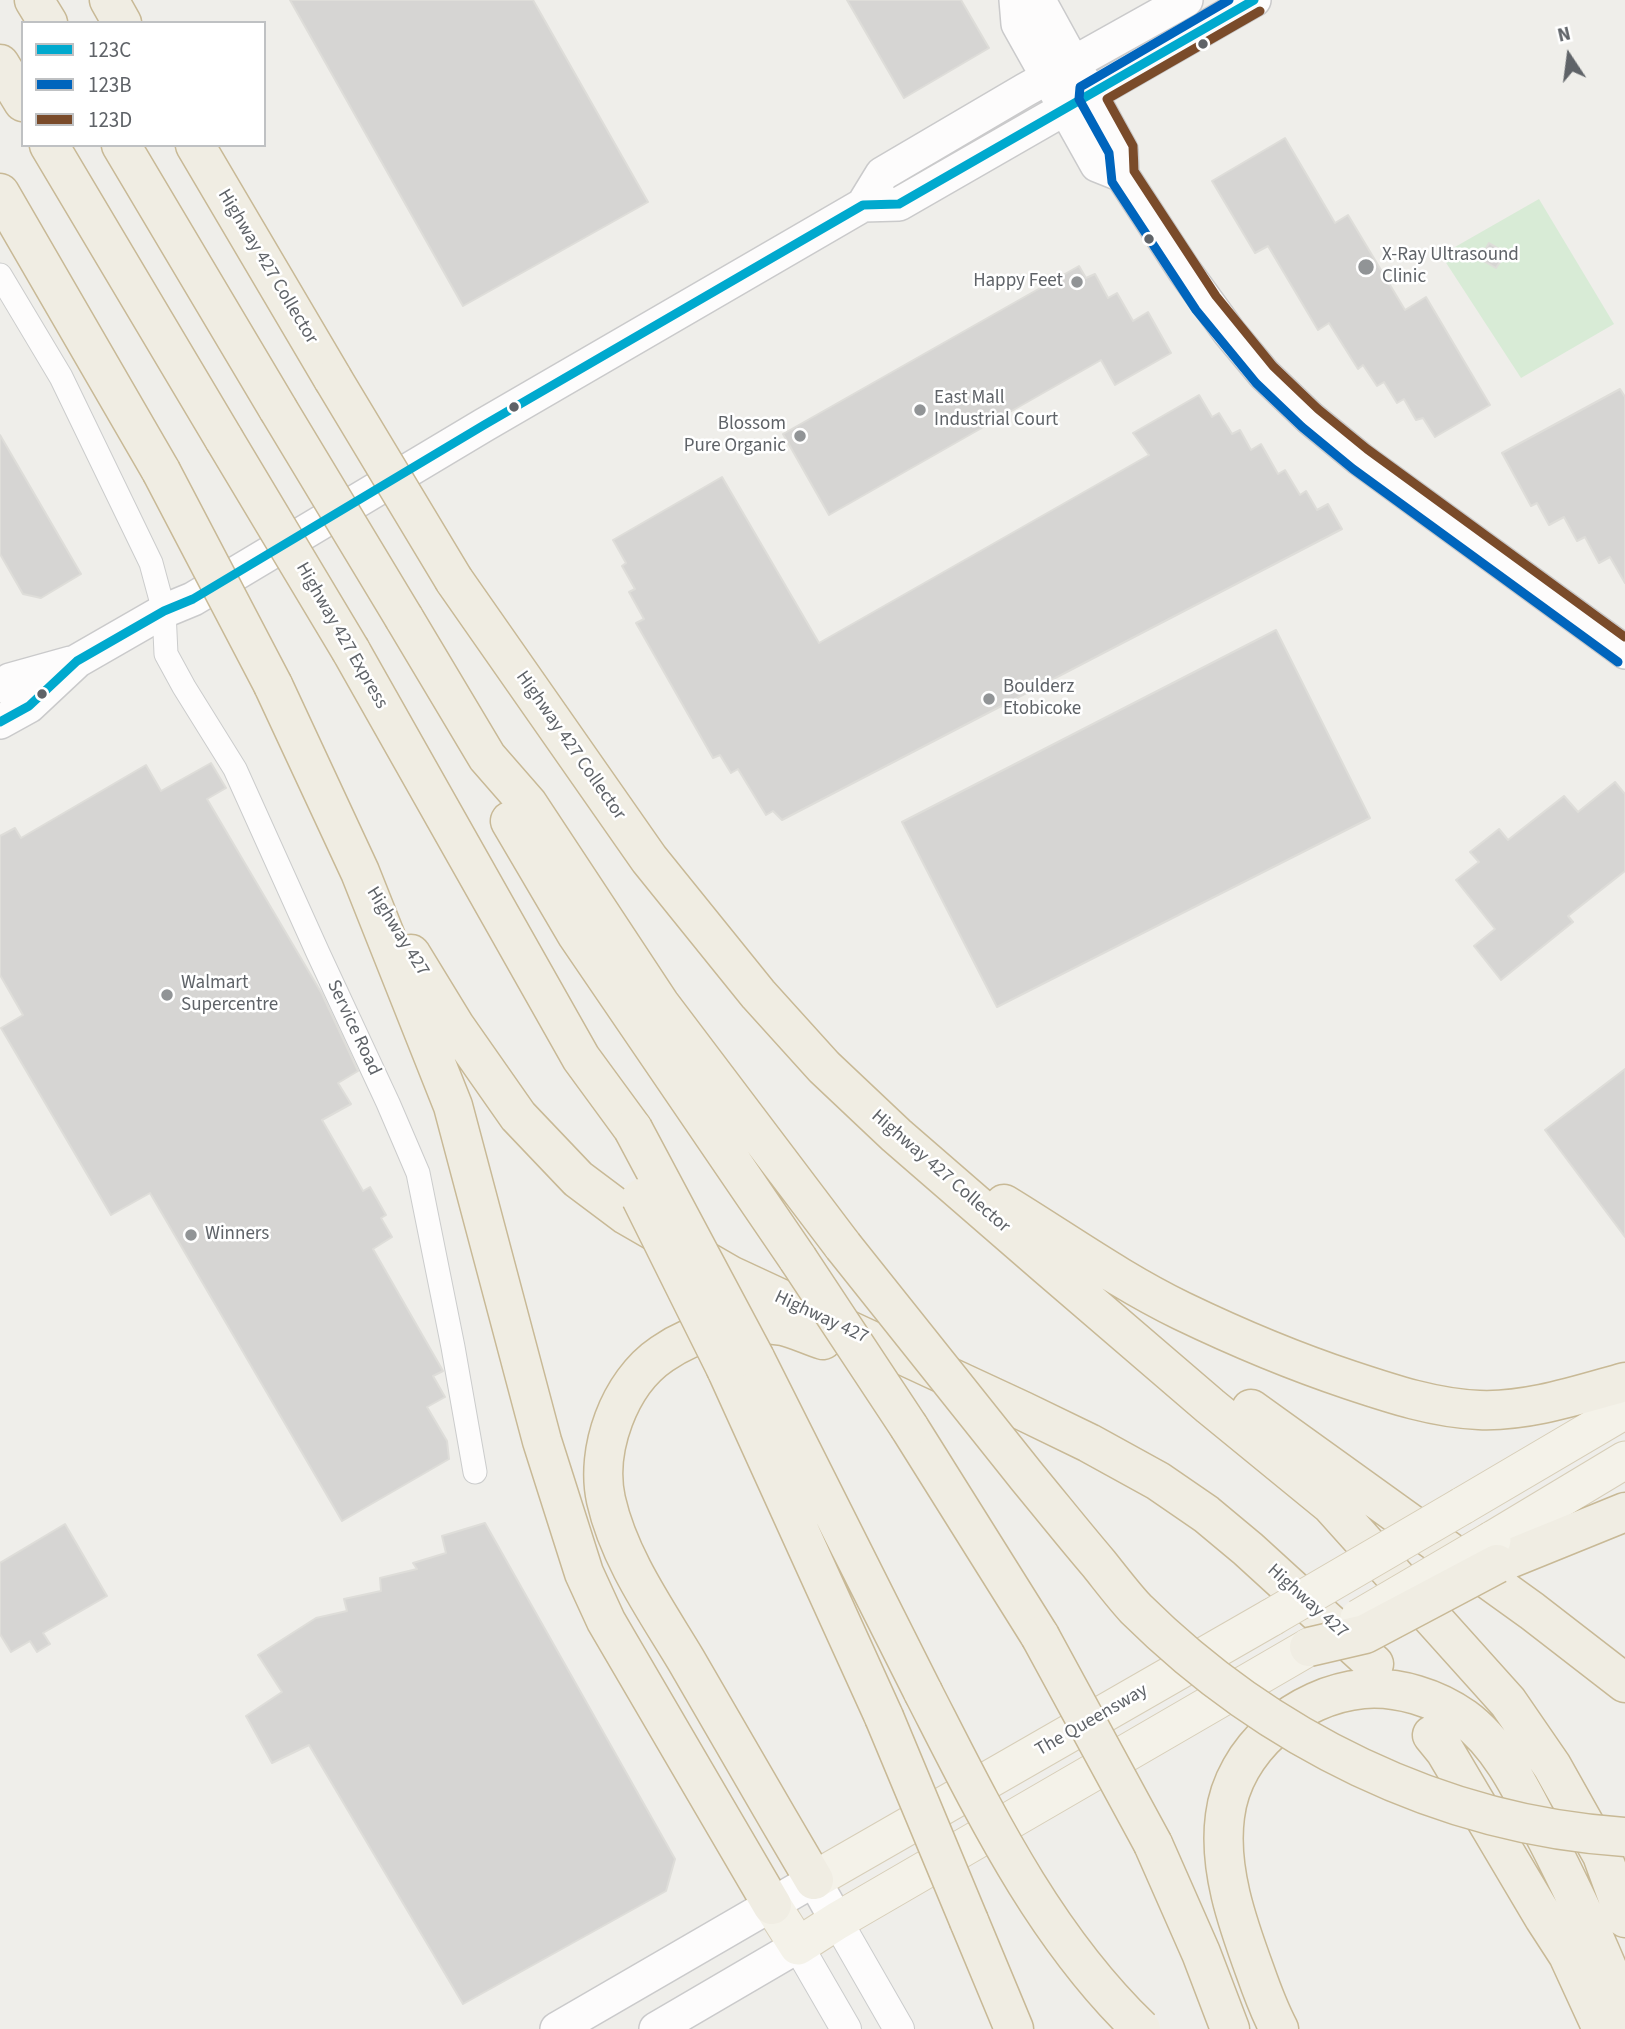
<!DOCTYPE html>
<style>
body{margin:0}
#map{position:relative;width:1625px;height:2029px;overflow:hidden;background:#efeeea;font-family:"Source Sans 3",sans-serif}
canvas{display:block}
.legend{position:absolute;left:21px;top:21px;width:245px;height:126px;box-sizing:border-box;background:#fff;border:2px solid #bfc1c3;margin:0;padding:9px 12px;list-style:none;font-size:21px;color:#5f6368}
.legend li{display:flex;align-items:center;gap:14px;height:35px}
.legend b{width:35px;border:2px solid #bfc1c3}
.north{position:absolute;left:1534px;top:21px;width:70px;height:70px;-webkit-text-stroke:5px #fff;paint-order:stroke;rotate:347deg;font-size:19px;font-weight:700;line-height:28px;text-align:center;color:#5f6368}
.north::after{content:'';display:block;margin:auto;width:24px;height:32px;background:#5f6368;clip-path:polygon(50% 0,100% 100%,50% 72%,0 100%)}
</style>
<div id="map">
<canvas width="1625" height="2029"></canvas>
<ul class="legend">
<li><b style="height:9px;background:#00a9ce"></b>123C</li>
<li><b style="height:9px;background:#0065bd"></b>123B</li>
<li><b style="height:9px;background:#7a4b2a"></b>123D</li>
</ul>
<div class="north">N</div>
</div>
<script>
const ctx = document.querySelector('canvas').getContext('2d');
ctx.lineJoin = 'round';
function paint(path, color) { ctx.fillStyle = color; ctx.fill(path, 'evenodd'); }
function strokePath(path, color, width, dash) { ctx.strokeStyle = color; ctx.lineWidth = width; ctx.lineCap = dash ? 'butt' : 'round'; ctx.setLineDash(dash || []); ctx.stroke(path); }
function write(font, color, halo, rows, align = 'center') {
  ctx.font = font + ' "Source Sans 3",sans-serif'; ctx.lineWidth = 5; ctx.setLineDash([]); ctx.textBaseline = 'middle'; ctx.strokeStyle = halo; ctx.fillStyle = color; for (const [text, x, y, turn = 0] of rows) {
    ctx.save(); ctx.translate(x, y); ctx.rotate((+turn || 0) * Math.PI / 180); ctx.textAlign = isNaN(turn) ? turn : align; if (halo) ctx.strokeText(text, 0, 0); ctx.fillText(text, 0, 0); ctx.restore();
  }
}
paint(new Path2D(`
 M1539,199l75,125 -93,54 -80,-123z`), '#d8ebd6');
const building = new Path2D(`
 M290,0h243l115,202 -185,104z
 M847,0h114l28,48 -85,50z
 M1285,138l50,85 13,-8 57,95 21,-13 64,108 -55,32 -12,-19 -7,2 -12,-21 -7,4 -13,-21 -7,4 -14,-21 -5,4 -29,-46 -11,7 -50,-84 -13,7 -43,-72z
 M1489,243l17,10 -10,15 -16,-9z
 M1079,266l7,12 9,-4 13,24 9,-5 16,28 15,-9 23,41 -56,32 -14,-25 -272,155 -46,-81z
 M1620,389l5,8v186l-15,-26 -11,6 -14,-26 -8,4 -13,-24 -15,8 -12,-22 -6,3 -29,-53z
 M1199,395l13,22 7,-4 13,21 8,-4 11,20 10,-6 17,30 7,-4 15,25 6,-4 11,19 11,-6 14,25 -560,291 -9,-9 -7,4 -28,-46 -7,4 -11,-18 -7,3 -77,-135 8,-4 -15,-27 6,-3 -13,-23 4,-3 -13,-23 109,-63 97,166 330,-188 -16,-22z
 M0,435l81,139 -40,24 -18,-4 -23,-40z
 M1276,630l94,188 -373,189 -95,-185z
 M211,763l15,25 -19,11 115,195 36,77 -20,12 13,21 -29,16 41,71 7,-4 16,28 -5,3 11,19 -19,12 70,122 -10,5 12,21 -18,10 20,34 2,18 -107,62 -192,-328 -39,22 -110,-187 22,-13 -23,-40v-139l15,-8 6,10 125,-73 15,26z
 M1615,782l10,12v77l-57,45 5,6 -72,58 -27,-34 21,-17 -39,-49 23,-18 -9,-10 29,-23 9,11 56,-44 14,16z
 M1625,1069v168l-80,-107z
 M485,1523l190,336 -9,32 -203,113 -154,-259 -37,18 -26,-47 36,-24 -24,-37 58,-37 31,-7 -3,-12 37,-8 -1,-13 37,-9 -4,-6 33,-10 -4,-17z
 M65,1524l42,72 -64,37 7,11 -13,8 -7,-11 -19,11 -11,-18v-71z`);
paint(building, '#d6d5d3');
strokePath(building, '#deddd9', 2);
const minor = new Path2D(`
 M0,275l61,102 90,186 13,48 2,43 18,33 51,82 83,184 70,150 30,70 35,174 22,125`);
const tertiary = new Path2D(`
 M837,1921l62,108
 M798,1946l48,83`);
const secondary = new Path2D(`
 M1016,0l2,24 79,141 25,10
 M1031,0l12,8 78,142 1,25 62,95 45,62 35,42 46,44 50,41 265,193
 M863,205l19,-31 143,-84 161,-90
 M0,686l10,-6 61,-17
 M0,722l29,-16 48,-45 87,-50 29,-12 291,-174 379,-220 36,-1 355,-204
 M557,2029l257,-149 23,41
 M656,2029l142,-83`);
const primary = new Path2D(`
 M1462,1506l163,-96
 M1492,1540l133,-80
 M814,1880l458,-263
 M772,1905l26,41 39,-25 472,-274`);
const motorway = new Path2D(`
 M34,0l14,23
 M109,0l13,23
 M0,64l23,38
 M49,145l175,294
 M121,145l157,264
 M195,145l138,234
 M0,193l161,278
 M454,580l195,279 109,135 66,73 72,68 151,131 163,140 121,99 177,197 44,64 50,89 23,63
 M404,618l83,139 41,47 132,200 183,242
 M351,651l230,407 52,71
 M273,685l87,187 93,234 89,335 42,132 22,48 166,284
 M510,821l67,114 221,324
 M411,954l44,72 63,90 60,63 48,36 104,60 293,136 66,32 69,38 48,33 42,35 126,115
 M1004,1204c59,36 116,77 178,107 54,26 111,50 168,69 42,14 84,28 129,30 49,2 99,-15 146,-28
 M755,1358l168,334
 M726,1369l158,348
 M1251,1409l281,202 93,72
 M909,1427l131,209
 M1497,1564l128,-52
 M1432,1735l13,16 99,167 24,37 34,74
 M1153,1844l48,109 29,76
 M814,1880c-43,-73 -85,-146 -128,-220 -30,-50 -67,-102 -80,-160 -11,-50 13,-117 56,-146 33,-23 79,-35 121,-28 13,3 27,10 40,14
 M969,1921l45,108
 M1279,2029c-10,-19 -17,-38 -24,-58 -18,-49 -37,-103 -30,-155 8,-67 73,-121 138,-127 35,-3 73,9 101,29 36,26 58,73 78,112 31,60 60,120 83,183`);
strokePath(minor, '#cbcccc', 25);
strokePath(tertiary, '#cbcccc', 32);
strokePath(secondary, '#cacacb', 36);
strokePath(primary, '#d7ceb8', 39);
strokePath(motorway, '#c8b996', 41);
strokePath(minor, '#fdfcfc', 23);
strokePath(tertiary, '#fdfcfc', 30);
strokePath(secondary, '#fdfcfc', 33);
strokePath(primary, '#f4f2e9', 37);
strokePath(motorway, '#f0ede3', 38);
const primaryBridge = new Path2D(`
 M1272,1617l190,-111
 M1359,1618l133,-78`);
const motorwayBridge = new Path2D(`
 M333,379l121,201
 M278,409l126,209
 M224,439l127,212
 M161,471l112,214
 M633,1129l122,229
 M641,1198l85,171
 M843,1246c62,78 124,155 185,232 24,29 47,58 71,86 12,15 24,31 37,45 131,130 304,216 489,228
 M798,1259l111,168
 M1040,1636l113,208
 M1309,1647l56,-13 132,-70
 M923,1692c61,119 120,243 218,337
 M884,1717l85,204`);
strokePath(primaryBridge, '#d7ceb8', 39, []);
strokePath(motorwayBridge, '#c8b996', 41, []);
strokePath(primaryBridge, '#f4f2e9', 37);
strokePath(motorwayBridge, '#f0ede3', 38);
strokePath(new Path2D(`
 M0,722l29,-16 48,-45 87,-50 29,-12 291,-174 379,-220 36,-1 355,-204`), '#00a9ce', 9);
strokePath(new Path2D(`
 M1229,0l-149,87 -1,12 30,54 3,29 84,128 60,73 46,44 51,42 265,193`), '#0065bd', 9);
strokePath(new Path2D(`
 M1260,11l-153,88 26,47 1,25 82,125 57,70 45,43 49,40 258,188`), '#7a4b2a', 9);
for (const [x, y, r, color] of [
 [1203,44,6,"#5f6368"],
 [1149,239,6,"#5f6368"],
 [1366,267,9,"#919496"],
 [1077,282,7,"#919496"],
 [514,407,6,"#5f6368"],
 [920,410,7,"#919496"],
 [800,436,7,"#919496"],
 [42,694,6,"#5f6368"],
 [989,699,7,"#919496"],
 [167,995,7,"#919496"],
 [191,1235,7,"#919496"]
]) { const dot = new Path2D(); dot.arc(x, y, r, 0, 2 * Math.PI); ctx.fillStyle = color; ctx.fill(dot); strokePath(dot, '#fff', 2.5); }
write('19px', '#5f6368', '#fff', [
 ["X-Ray Ultrasound",1382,256],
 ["Clinic",1382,278],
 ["Happy Feet",1063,282,"right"],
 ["East Mall",934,399],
 ["Industrial Court",934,421],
 ["Blossom",786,425,"right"],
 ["Pure Organic",786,447,"right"],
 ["Boulderz",1003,688],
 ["Etobicoke",1003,710],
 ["Walmart",181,984],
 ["Supercentre",181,1006],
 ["Winners",205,1235]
], 'left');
write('19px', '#5f6368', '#fff', [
 ["Highway 427 Collector",267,267,59],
 ["Highway 427 Express",341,636,60],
 ["Highway 427 Collector",570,746,55],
 ["Highway 427",397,932,58],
 ["Service Road",353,1028,65],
 ["Highway 427 Collector",940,1172,41],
 ["Highway 427",821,1318,25],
 ["Highway 427",1307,1602,42],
 ["The Queensway",1092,1721,-30]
]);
</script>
